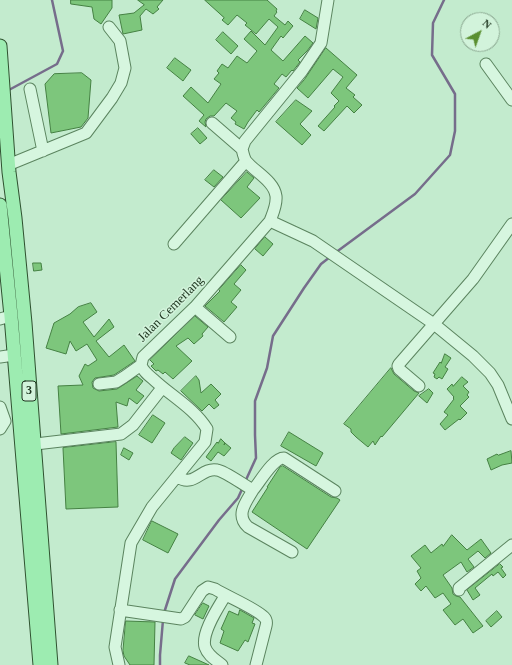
<!DOCTYPE html>
<style>
body{margin:0}
#map{position:relative;width:512px;height:665px;overflow:hidden;background:#c3ebce;font-family:"Times New Roman",serif}
canvas{display:block}
.north{position:absolute;left:460px;top:12px;width:40px;height:40px;box-sizing:border-box;background:#d2f3db;border:1px solid #8aa790;border-radius:50%;rotate:41deg;font-size:11px;font-weight:700;line-height:16px;text-align:center;color:#1e351f}
.north::after{content:'';display:block;margin:auto;width:14px;height:18px;background:#5a8f30;clip-path:polygon(50% 0,100% 100%,50% 72%,0 100%)}
</style>
<div id="map">
<canvas width="512" height="665"></canvas>
<div class="north">N</div>
</div>
<script>
const ctx = document.querySelector('canvas').getContext('2d');
ctx.lineJoin = 'round';
function strokePath(path, color, width, dash) { ctx.strokeStyle = color; ctx.lineWidth = width; ctx.lineCap = dash ? 'butt' : 'round'; ctx.setLineDash(dash || []); ctx.stroke(path); }
function paint(path, color) { ctx.fillStyle = color; ctx.fill(path, 'evenodd'); }
function write(font, color, halo, rows, align = 'center') {
  ctx.font = font + ' "Times New Roman",serif'; ctx.lineWidth = 3; ctx.setLineDash([]); ctx.textBaseline = 'middle'; ctx.strokeStyle = halo; ctx.fillStyle = color; for (const [text, x, y, turn = 0] of rows) {
    ctx.save(); ctx.translate(x, y); ctx.rotate((+turn || 0) * Math.PI / 180); ctx.textAlign = isNaN(turn) ? turn : align; if (halo) ctx.strokeText(text, 0, 0); ctx.fillText(text, 0, 0); ctx.restore();
  }
}
strokePath(new Path2D(`
 M7,91l50,-27 6,-13 -11,-51
 M335,253l80,-59 35,-39 5,-24v-37l-23,-39 1,-32 11,-23
 M245,482l11,-24 -1,-23v-34l12,-33 6,-32 31,-48 17,-24 9,-7
 M164,613l11,-34 44,-59 19,-22 5,-11
 M160,665v-10l3,-35`), '#766d8b', 2.5);
const building = new Path2D(`
 M71,0h41v8l-11,16 -7,-5 -2,-12 -21,-3z
 M138,0h25l-6,7 2,2 -6,5 -7,-5 -6,7 2,14 -19,4 -4,-19 15,-2 10,-8z
 M205,0h62l10,9 -1,2 1,1 -3,4 11,9 3,-4 5,5 -10,12 -2,-2 -10,14 12,11 22,-25 8,7 -6,8 -9,9 2,2 -7,9 -1,-1 -6,7 -4,-3 -8,10 5,4 -20,24 -2,-2 -9,12 -4,7 -9,-5 1,-2 -5,-4 6,-7 -11,-8 -12,13h-4l-4,3 -1,3 1,5 -7,-6 5,-6 -21,-19 8,-9 17,16 13,-19 -7,-5 5,-6 -2,-2 5,-7 6,4 9,-12 10,7 10,-12 -13,-12 7,-8 14,14 13,-18 -9,-8 -13,15 -11,-9 2,-2 -10,-8 -9,10 -6,-5 2,-2z
 M305,10l13,8 -2,11 -16,-10z
 M223,32l15,14 -7,8 -15,-14z
 M326,48l31,27 -11,13 9,7 -2,2 9,8 -8,8 -7,-7 -23,25 -6,-5 17,-19 -1,-1 5,-5 -8,-8 12,-16 -10,-8 -25,29 -11,-10 7,-8z
 M175,58l16,12 -8,11 -16,-13z
 M82,73l9,7 -3,38 -7,9 -30,6 -6,-49 9,-10z
 M296,100l16,11 -12,13 11,11 -9,10 -26,-23z
 M198,128l9,10 -7,6 -9,-10z
 M214,170l9,7 -9,10 -9,-7z
 M247,172l7,6 -7,9 13,11 -19,20 -20,-18z
 M265,237l8,7 -10,12 -8,-7z
 M33,263h8l1,7 -8,1z
 M241,265l5,5 -12,14 7,6 -10,12 6,5 -13,15 -19,-16 15,-15 -1,-1z
 M91,303l6,9 -14,10 11,15 15,-18 5,8 -18,14 13,16 15,-12 11,16 -21,14 -19,3 -3,4 1,6 6,3 18,-2 20,-13 6,5 -7,9 8,6 -7,8 -8,-6 -2,8 -11,-4 2,25 -57,7 -3,-48 25,-1 -4,-9 6,-12 3,2 9,-6 -10,-16 -11,7 -6,-10 -4,13 -20,-6 8,-25 16,-9 8,-7z
 M195,316l13,11 -6,7 1,2 -9,8 -6,-6 -12,8 16,15 -19,18 -8,-7 -2,2 -5,-4 -2,1 -5,-5 3,-2 -4,-4z
 M445,354l6,4 -6,9 3,2 -6,10 -3,-2 -2,2 -3,-2 1,-3 -2,-1 7,-11 1,1z
 M391,368l3,6 20,17 5,2 -37,44 -1,-1 -6,9 -2,-4 -5,6 -12,-10 -5,-5v-3l-7,-5z
 M196,376l3,4 2,13 10,-9 10,10 -6,6 4,5 -5,4 -5,-5 -7,7 -21,-20z
 M462,377l6,5 -5,4 6,6 -2,3 2,2 -9,9 7,7 -7,7 -1,-1 -14,11 -5,-6 8,-9 -4,-3 10,-13 -1,-1 1,-1 -7,-8 5,-5 1,2z
 M429,389l4,4 -6,10 -8,-7z
 M153,415l12,8 -13,20 -13,-8z
 M289,432l34,21 -7,13 -35,-20z
 M185,437l8,6 -12,17 -10,-7 3,-5z
 M221,439l4,4 -1,2 1,-2 6,5 -7,8 -6,-4 -7,9 -5,-4 11,-15 1,1z
 M116,442l2,65 -52,2 -3,-61z
 M124,448l9,5 -4,7 -8,-5z
 M511,451l1,12 -10,2 -11,5 -4,-11 10,-5 1,1z
 M283,466l48,31 6,1 3,2 -33,49 -55,-37 16,-25h-1l13,-20z
 M152,521l26,13 -10,19 -25,-13z
 M452,535l15,15 14,-11 10,14 -6,5 -7,-7 -10,8 6,8 -7,5 -6,-10 -18,13 9,13 1,6 3,2 4,1 23,29 -10,7 -10,-14 -8,6 -12,-15 8,-6 -8,-11 -8,5 -9,-12 -5,5 -6,-7 6,-6 -4,-7 4,-3 -10,-12 14,-11 6,8 11,-9 1,2z
 M500,564l3,3 -2,1 5,7 -3,3 -5,-6 -5,4 -1,-2 -17,14 5,7 -7,5 -6,-10z
 M203,603l6,3 -6,13 -8,-4z
 M240,610l14,8 -2,5 3,1 -7,18 -3,-2 -7,11 -18,-8 4,-12 -3,-2 8,-18 9,4z
 M497,611l5,6 -11,10 -5,-6z
 M126,621l29,1 -1,43h-24l-6,-9 -1,-5z
 M189,656l20,9h-19l-5,-2z`);
paint(building, '#7dc67c');
strokePath(building, '#458143', 1);
const minor = new Path2D(`
 M486,64l26,36
 M30,89l13,62
 M212,123l30,26
 M8,165l78,-32 26,-35 9,-15 4,-15 -5,-27 -11,-14
 M270,221l43,20 121,83 39,32 17,17 8,12 14,34
 M174,244l72,-83
 M195,307l35,30
 M0,319l11,-3
 M0,357l14,-2
 M99,384l17,-2 8,-5 17,-12
 M419,386l-20,-17 -1,-3 1,-2 74,-85 39,-55
 M0,407l5,14 -5,8
 M27,445l94,-11 12,-9 29,-37
 M177,477c18,11 24,-10 40,-7 8,1 28,16 36,20 7,-8 20,-32 31,-32l51,33
 M253,490c-7,12 -18,25 -5,37l44,25
 M459,590v-2l53,-43
 M120,610l61,9 4,-2 17,-26 6,-4 7,2c13,8 40,19 49,28 3,3 3,5 2,9l-10,39
 M119,665l-4,-18 16,-104 21,-36 53,-65 2,-13c-13,-21 -36,-33 -54,-50 -5,-4 -10,-8 -12,-14l2,-8 52,-50 75,-86c3,-8 7,-16 6,-25 -2,-15 -21,-24 -30,-35 -2,-3 -3,-8 -4,-12l3,-8 57,-70 19,-28 7,-43
 M222,665c-6,-5 -14,-9 -17,-18 -4,-14 13,-39 20,-51`);
const major = new Path2D(`
 M0,46l9,126 6,46 10,105 26,342
 M0,205l11,111 29,349`);
strokePath(minor, '#5b845f', 13);
strokePath(major, '#2f5230', 15);
strokePath(minor, '#d6f6df', 11);
strokePath(major, '#9decb1', 13);
for (const [x, y, w] of [
 [29,391,14]
]) { const box = new Path2D(); box.roundRect(x - w / 2, y - 10, w, 20, 3); ctx.fillStyle = '#d2f3db'; ctx.fill(box); strokePath(box, '#1e351f', 1); }
write('bold 12px', '#1e351f', null, [
 ["3",29,391]
]);
write('13px', '#1e351f', '#d2f3db', [
 ["Jalan Cemerlang",171,309,-45]
]);
</script>
